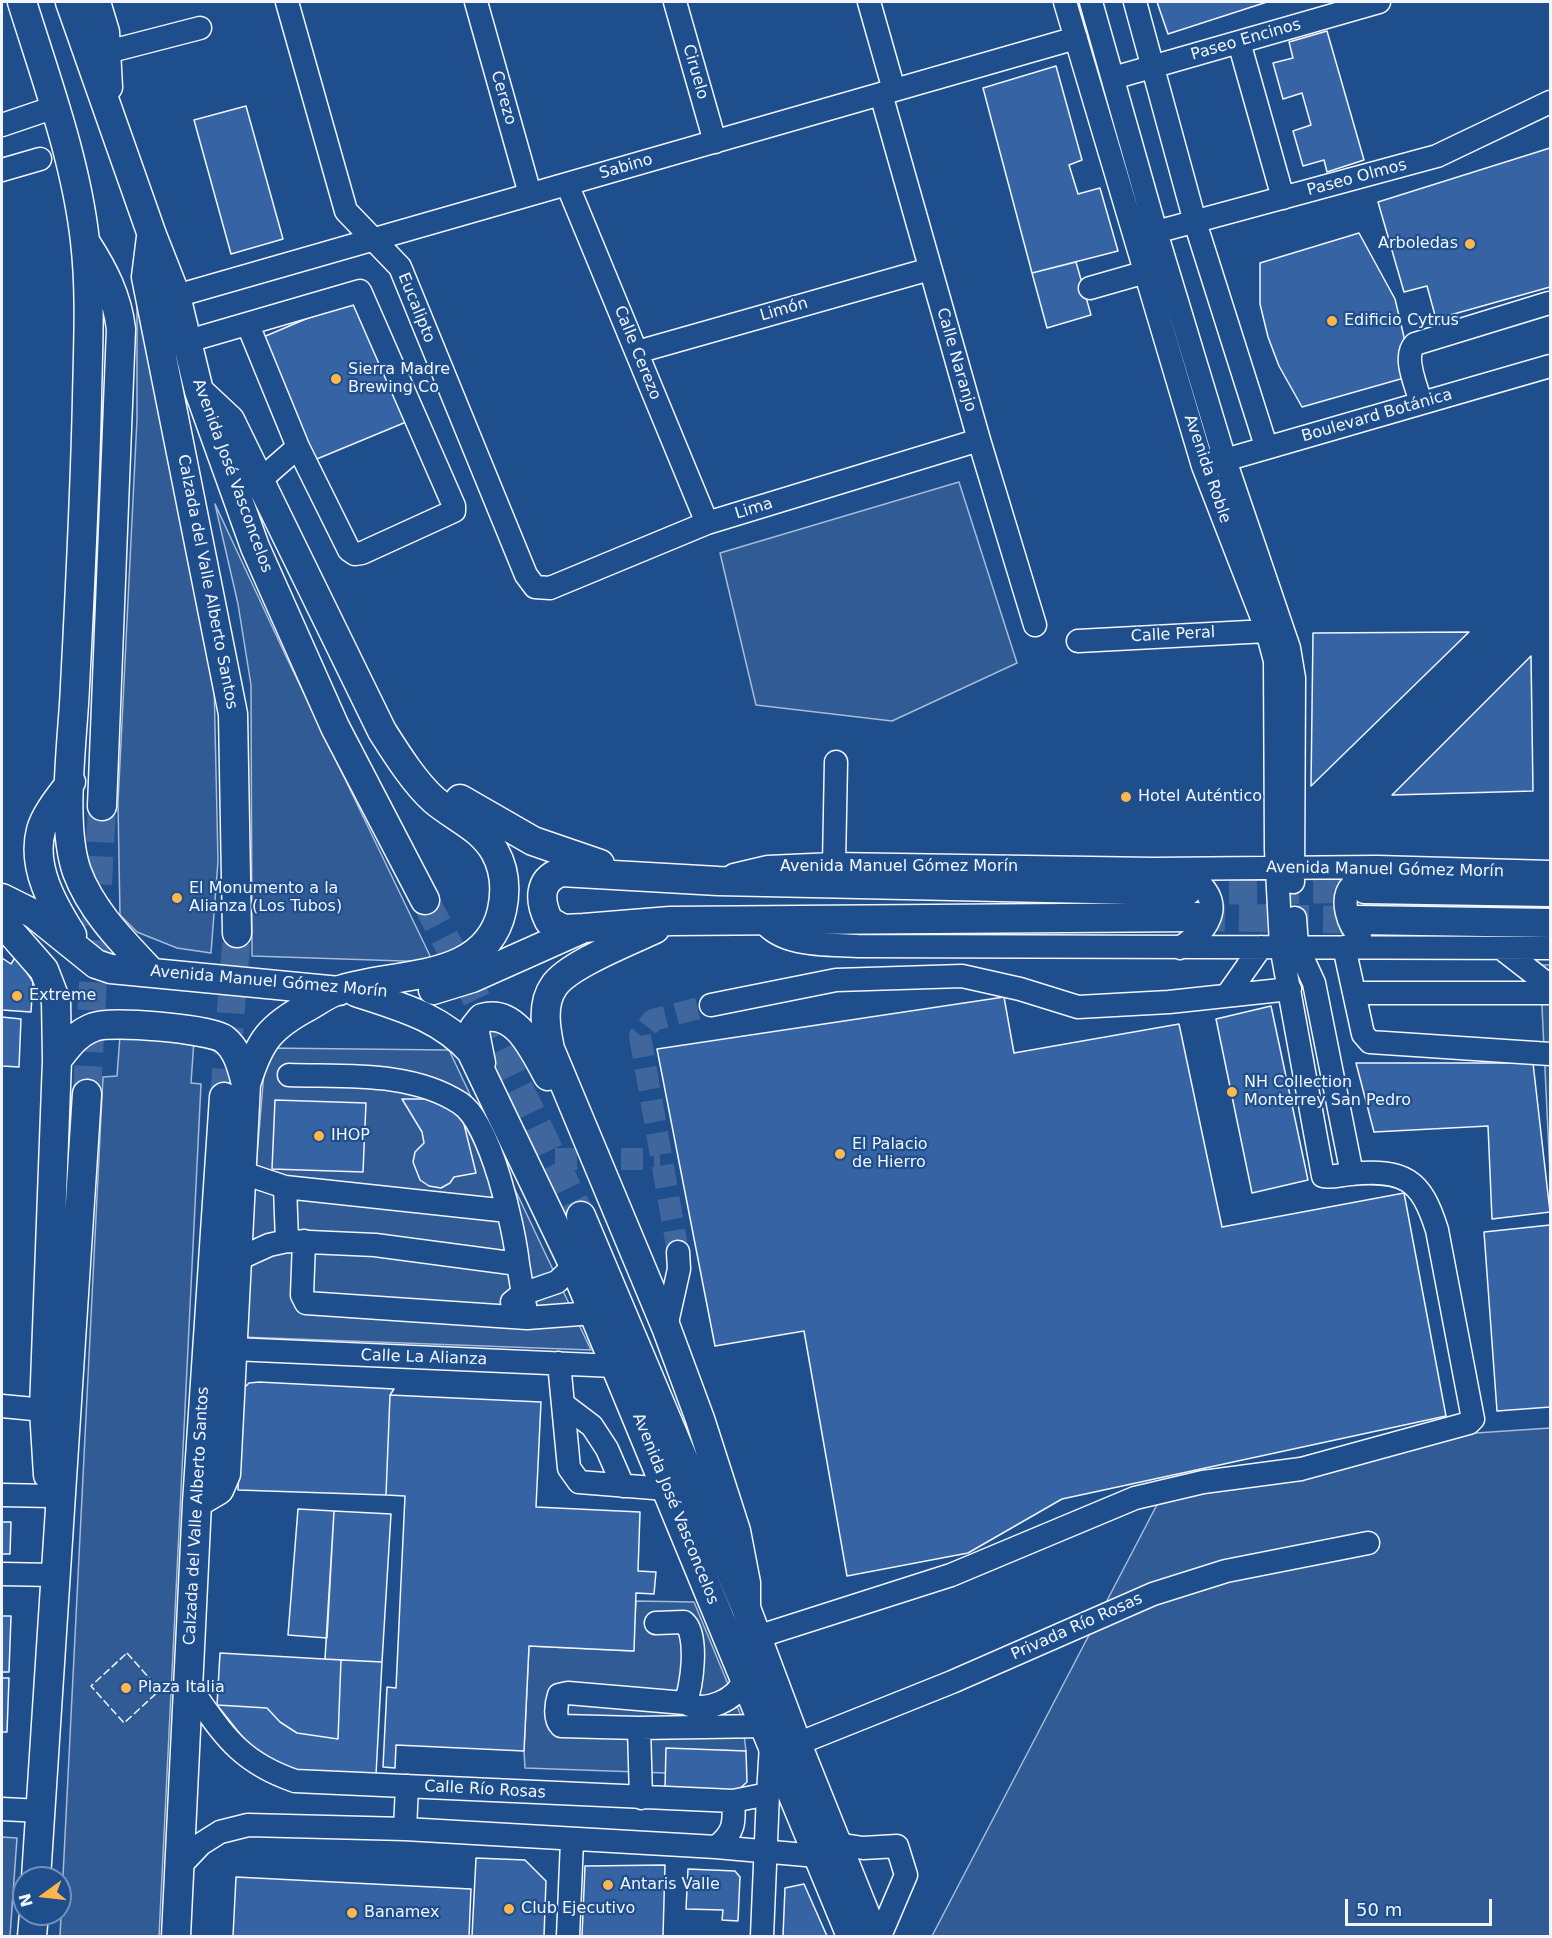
<!DOCTYPE html>
<meta charset="utf-8">
<style>
body{margin:0}
#map{position:relative;width:1552px;height:1938px;overflow:hidden;background:#1f4e8c;font-family:"DejaVu Sans",sans-serif}
canvas{display:block}
.frame{position:absolute;inset:0;border:3px solid #f2f6ff;pointer-events:none}
.north{position:absolute;left:12px;top:1866px;width:60px;height:60px;box-sizing:border-box;background:#1f4e8c;border:2px solid #7391ba;border-radius:50%;rotate:255deg;font-size:16px;font-weight:700;line-height:24px;text-align:center;color:#f2f6ff}
.north::after{content:'';display:block;margin:auto;width:21px;height:27px;background:#ffb74d;clip-path:polygon(50% 0,100% 100%,50% 72%,0 100%)}
.scale{position:absolute;left:1345px;top:1899px;width:147px;height:27px;box-sizing:border-box;border:3px solid #f2f6ff;border-top:0;padding-left:8px;font-size:18px;line-height:21px;white-space:nowrap;color:#f2f6ff;-webkit-text-stroke:4px #1f4e8c;paint-order:stroke}
</style>
<div id="map">
<canvas width="1552" height="1938"></canvas>
<div class="frame"></div>
<div class="north">N</div>
<div class="scale">50 m</div>
</div>
<script>
const ctx = document.querySelector('canvas').getContext('2d');
ctx.lineJoin = 'round';
function paint(path, color) { ctx.fillStyle = color; ctx.fill(path, 'evenodd'); }
function strokePath(path, color, width, dash) { ctx.strokeStyle = color; ctx.lineWidth = width; ctx.lineCap = dash ? 'butt' : 'round'; ctx.setLineDash(dash || []); ctx.stroke(path); }
function write(font, color, halo, rows, align = 'center') {
  ctx.font = font + ' "DejaVu Sans",sans-serif'; ctx.lineWidth = 4.5; ctx.setLineDash([]); ctx.textBaseline = 'middle'; ctx.strokeStyle = halo; ctx.fillStyle = color; for (const [text, x, y, turn = 0] of rows) {
    ctx.save(); ctx.translate(x, y); ctx.rotate((+turn || 0) * Math.PI / 180); ctx.textAlign = isNaN(turn) ? turn : align; if (halo) ctx.strokeText(text, 0, 0); ctx.fillText(text, 0, 0); ctx.restore();
  }
}
const built = new Path2D(`
 M137,302l77,380 4,179 -7,92 -34,-5 -40,-16 -17,-17 -2,-112 19,-384z
 M959,482l58,181 -125,58 -136,-16 -36,-152z
 M215,504l69,148 149,310 -181,-6 -1,-271 -13,-81z
 M1540,965h10v209z
 M120,1036l74,4 -3,43 10,1 -42,852h-99l43,-859 14,-1z
 M266,1048l183,2 142,300 -349,-13z
 M1550,1428v508h-618l229,-439 315,-64z
 M636,1601l58,1 48,116 4,33 -79,-2 -1,24 -141,-5 -1,-17 5,-105 104,5z
 M2,1837l15,1 -7,98h-8z`);
paint(built, '#305b95');
strokePath(built, '#a8bbd7', 1.5);
const building = new Path2D(`
 M1157,2h110l-99,32z
 M1327,31l37,129 -37,12 -3,-12 -21,6 -10,-35 18,-6 -9,-32 -19,6 -10,-36 20,-5 -4,-16z
 M1056,66l26,94 -13,5 9,29 22,-6 18,63 -86,22 -49,-185z
 M246,106l37,133 -52,15 -37,-134z
 M1550,148v139l-114,32 -9,-33 -23,6 -26,-90z
 M1359,233l36,66 9,38v41l-102,29 -23,-41 -11,-29 -8,-33v-41z
 M1076,262l15,53 -44,13 -15,-55z
 M360,296l51,124 -99,41 -51,-123z
 M1469,632l-158,154 2,-153z
 M1531,656l2,135 -141,4z
 M16,956l17,26 -2,30 -29,-2v-52l9,6z
 M1004,997l10,56 165,-29 43,203 182,-34 42,223 -384,83 -94,54 -121,23 -43,-245 -89,15 -58,-297z
 M1271,1006l37,174 -56,13 -36,-174z
 M2,1017l19,2 -2,48 -17,-1z
 M1356,1063h177l17,149 -58,7 -4,-93 -114,6z
 M402,1099h24l22,7 14,10 14,57 -22,4 -4,6 -9,5 -12,-2 -9,-6 -7,-18 2,-10 9,-9 -2,-11z
 M275,1100l91,3 -3,69 -91,-3z
 M1550,1225v182l-53,4 -13,-179z
 M259,1382l135,7 -4,6 -4,100 -148,-5 4,-100 7,-7z
 M390,1395l151,7 -5,105 104,5 -2,59 18,1 -2,22 -18,-1 -2,58 -105,-5 -5,105 -128,-6 -1,23 -12,-1 4,-80 9,1 9,-192 -19,-1z
 M298,1509l36,2 -7,127 -39,-3z
 M334,1511l57,3 -9,148 -57,-3z
 M2,1522h9l-1,32h-8z
 M2,1616h9l-2,56h-7z
 M220,1653l121,7 -3,79 -41,-6 -17,-11 -13,-14 -50,-3z
 M341,1660l41,2 -6,113 -77,-3 -30,-13 -21,-15 -31,-39 50,3 13,14 17,11 41,6z
 M2,1678h7l-2,54h-5z
 M666,1748l80,3 1,31 -10,9 -72,-3z
 M476,1858l49,2 21,21 -2,55h-72z
 M665,1865l-2,71h-81l3,-70z
 M688,1869l47,2 5,6 -2,44 -16,-1 1,-10 -37,-1z
 M236,1877l235,12 -2,47h-236z
 M804,1884l23,52h-44l2,-48z`);
paint(building, '#3563a3');
strokePath(building, '#f2f6ff', 1.5);
strokePath(new Path2D(`
 M555,1159h105
 M678,1252l-38,-216 13,-16 58,-15`), '#3f679d', 22, [22, 11]);
strokePath(new Path2D(`
 M1187,891l178,-2
 M425,900l50,96 106,220
 M1197,917l159,3
 M87,1094l15,-288
 M224,1097l13,-164`), '#3f679d', 28, [28, 14]);
const minor = new Path2D(`
 M287,2l59,209 54,56 126,308 9,12 15,1 157,-65 272,-83
 M476,2l54,192
 M675,2l40,140
 M869,2l25,88
 M1091,2l65,230 69,228 64,188 5,30 -1,204
 M1135,2l60,220 71,224
 M1239,42l44,156
 M107,52l93,-24
 M1113,78l266,-76
 M881,94l98,346 56,185
 M2,125l53,-18
 M2,170l38,-11
 M567,184l140,339
 M1156,232l281,-76 113,-54
 M1090,288l56,-16
 M176,296l900,-258
 M188,341l172,-50 94,215v5l-92,42 -7,1 -6,-4 -51,-103 -50,-122
 M637,352l293,-83
 M1421,403c-4,-16 -19,-46 -6,-59l134,-41
 M1211,464l339,-98
 M258,482l40,-35
 M1078,641l189,-10
 M834,864l2,-102
 M1179,869c19,9 41,29 29,52 -5,12 -18,19 -28,27
 M734,875l34,-8 66,-3 319,5 224,-2 173,5
 M1295,918l2,28 17,37 38,191
 M763,921c19,26 64,23 94,25l693,2
 M1360,937c-12,-12 -21,-38 -8,-52 6,-7 16,-12 24,-17
 M1344,947l19,87 7,8 180,12
 M1501,948l49,38
 M1354,993h196
 M1228,994l33,-47
 M711,1005l125,-25 126,-4 58,13 58,18 91,-5 121,-13
 M289,1075c55,2 122,-4 171,28 31,20 54,124 58,161
 M240,1172l45,15 223,24
 M285,1187l2,54
 M304,1241l-2,54 4,8 221,15 66,-5
 M236,1260l33,-15 18,-4 88,4 143,19 9,54
 M512,1302l10,-8 35,-12 17,-16
 M666,1327l13,-58 -1,-17
 M233,1349l382,17
 M559,1363l10,105 10,14 87,7
 M563,1404l29,22 15,23 16,37
 M2,1406l42,4
 M2,1495l49,1
 M2,1574l53,1
 M757,1637l194,-62 184,-77 68,-16 98,-13 168,-46 4,-4 -36,-189c-16,-51 -32,-61 -87,-56 -9,1 -20,4 -27,2l-42,-230 -5,-96 -1,-189 -8,-30 -64,-165 -138,-464
 M188,1685c35,48 49,76 107,96l438,20 35,-7 3,-49
 M685,1703c21,11 51,-3 60,-24
 M639,1728l127,-2
 M797,1744l155,-62 201,-88 73,-23 142,-28
 M641,1798l-2,-70 -78,-2c-7,-7 -5,-22 -2,-31l9,-2 117,10c7,-16 14,-69 -1,-81l-28,1
 M2,1809l39,2
 M405,1829l2,-43
 M837,1844l26,4 34,-2 9,29 -26,61
 M716,1847c18,-14 19,-24 17,-46
 M179,1867l22,-23 19,-12 28,-7 157,4 311,18 101,9
 M568,1936l4,-95
 M762,1936l6,-142`);
const major = new Path2D(`
 M22,2c24,77 54,158 63,239 6,52 3,105 2,157 -2,96 -7,192 -12,288 -2,52 -15,138 2,186 15,40 47,71 75,101
 M70,2l82,233 24,61 23,95 56,156 80,180 90,173
 M96,2l9,30 3,55
 M151,237l-5,40 87,437 4,219
 M86,243c18,28 31,53 35,86l-19,477
 M71,782c-11,15 -25,31 -30,48 -10,37 12,75 31,105
 M460,799l73,42 67,23
 M1365,889l185,3
 M2,898l32,16 62,50 15,5 228,22
 M1356,920l194,3
 M2,922l42,48 12,31 1,59 -13,350 4,65
 M584,928l-21,1 -14,-8c-10,-20 -11,-41 12,-49l157,9 469,10
 M655,929c-25,12 -87,36 -101,57 -13,18 -8,44 -4,63l116,278 34,92 36,112 10,52v25
 M433,990l39,-12 112,-50 86,-7 527,-4
 M356,992c44,15 83,24 115,59l103,215 277,670
 M57,1060c11,-14 20,-27 37,-33 16,-7 117,2 130,12 14,11 18,29 22,45
 M481,1063l-7,-35 8,-10c34,-10 52,33 66,58
 M581,1216l165,392 51,136 77,192
 M197,1503l22,-13 7,-16 20,-390c13,-42 23,-57 63,-78 9,-5 18,-12 28,-15 54,-20 149,-6 165,-81 4,-19 3,-40 -7,-58 -14,-25 -40,-34 -61,-52 -20,-18 -38,-47 -52,-69l-152,-311 -31,-29
 M36,1878l51,-784
 M32,1936l2,-22
 M176,1936l21,-433 27,-406`);
strokePath(minor, '#f2f6ff', 25);
strokePath(major, '#f2f6ff', 31);
strokePath(minor, '#1f4e8c', 22);
strokePath(major, '#1f4e8c', 28);
strokePath(new Path2D(`
 M127,1653l33,37 -36,33 -33,-37z`), '#f2f6ff', 1.5, [8, 3]);
for (const [x, y, r, color] of [
 [1470,244,6,"#ffb74d"],
 [1332,321,6,"#ffb74d"],
 [336,379,6,"#ffb74d"],
 [1126,797,6,"#ffb74d"],
 [177,898,6,"#ffb74d"],
 [17,996,6,"#ffb74d"],
 [1232,1092,6,"#ffb74d"],
 [319,1136,6,"#ffb74d"],
 [840,1154,6,"#ffb74d"],
 [126,1688,6,"#ffb74d"],
 [608,1885,6,"#ffb74d"],
 [509,1909,6,"#ffb74d"],
 [352,1913,6,"#ffb74d"]
]) { const dot = new Path2D(); dot.arc(x, y, r, 0, 2 * Math.PI); ctx.fillStyle = color; ctx.fill(dot); strokePath(dot, '#1f4e8c', 2); }
write('16px', '#f2f6ff', '#1f4e8c', [
 ["Paseo Encinos",1246,40,-16],
 ["Ciruelo",695,72,74],
 ["Cerezo",503,98,74],
 ["Sabino",626,167,-16],
 ["Paseo Olmos",1357,178,-15],
 ["Eucalipto",416,308,68],
 ["Limón",784,310,-16],
 ["Calle Cerezo",637,353,68],
 ["Calle Naranjo",956,360,74],
 ["Boulevard Botánica",1377,416,-16],
 ["Avenida Roble",1207,469,71],
 ["Avenida José Vasconcelos",232,476,70],
 ["Lima",754,509,-17],
 ["Calzada del Valle Alberto Santos",207,582,79],
 ["Calle Peral",1173,635,-3],
 ["Avenida Manuel Gómez Morín",899,867],
 ["Avenida Manuel Gómez Morín",1385,870,1],
 ["Avenida Manuel Gómez Morín",269,982,5],
 ["Calle La Alianza",424,1358,2],
 ["Avenida José Vasconcelos",675,1509,68],
 ["Calzada del Valle Alberto Santos",197,1516,-87],
 ["Privada Río Rosas",1077,1627,-24],
 ["Calle Río Rosas",485,1790,3]
]);
write('16px', '#f2f6ff', '#1f4e8c', [
 ["Arboledas",1458,244,"right"],
 ["Edificio Cytrus",1344,321],
 ["Sierra Madre",348,370],
 ["Brewing Co",348,388],
 ["Hotel Auténtico",1138,797],
 ["El Monumento a la",189,889],
 ["Alianza (Los Tubos)",189,907],
 ["Extreme",29,996],
 ["NH Collection",1244,1083],
 ["Monterrey San Pedro",1244,1101],
 ["IHOP",331,1136],
 ["El Palacio",852,1145],
 ["de Hierro",852,1163],
 ["Plaza Italia",138,1688],
 ["Antaris Valle",620,1885],
 ["Club Ejecutivo",521,1909],
 ["Banamex",364,1913]
], 'left');
</script>
